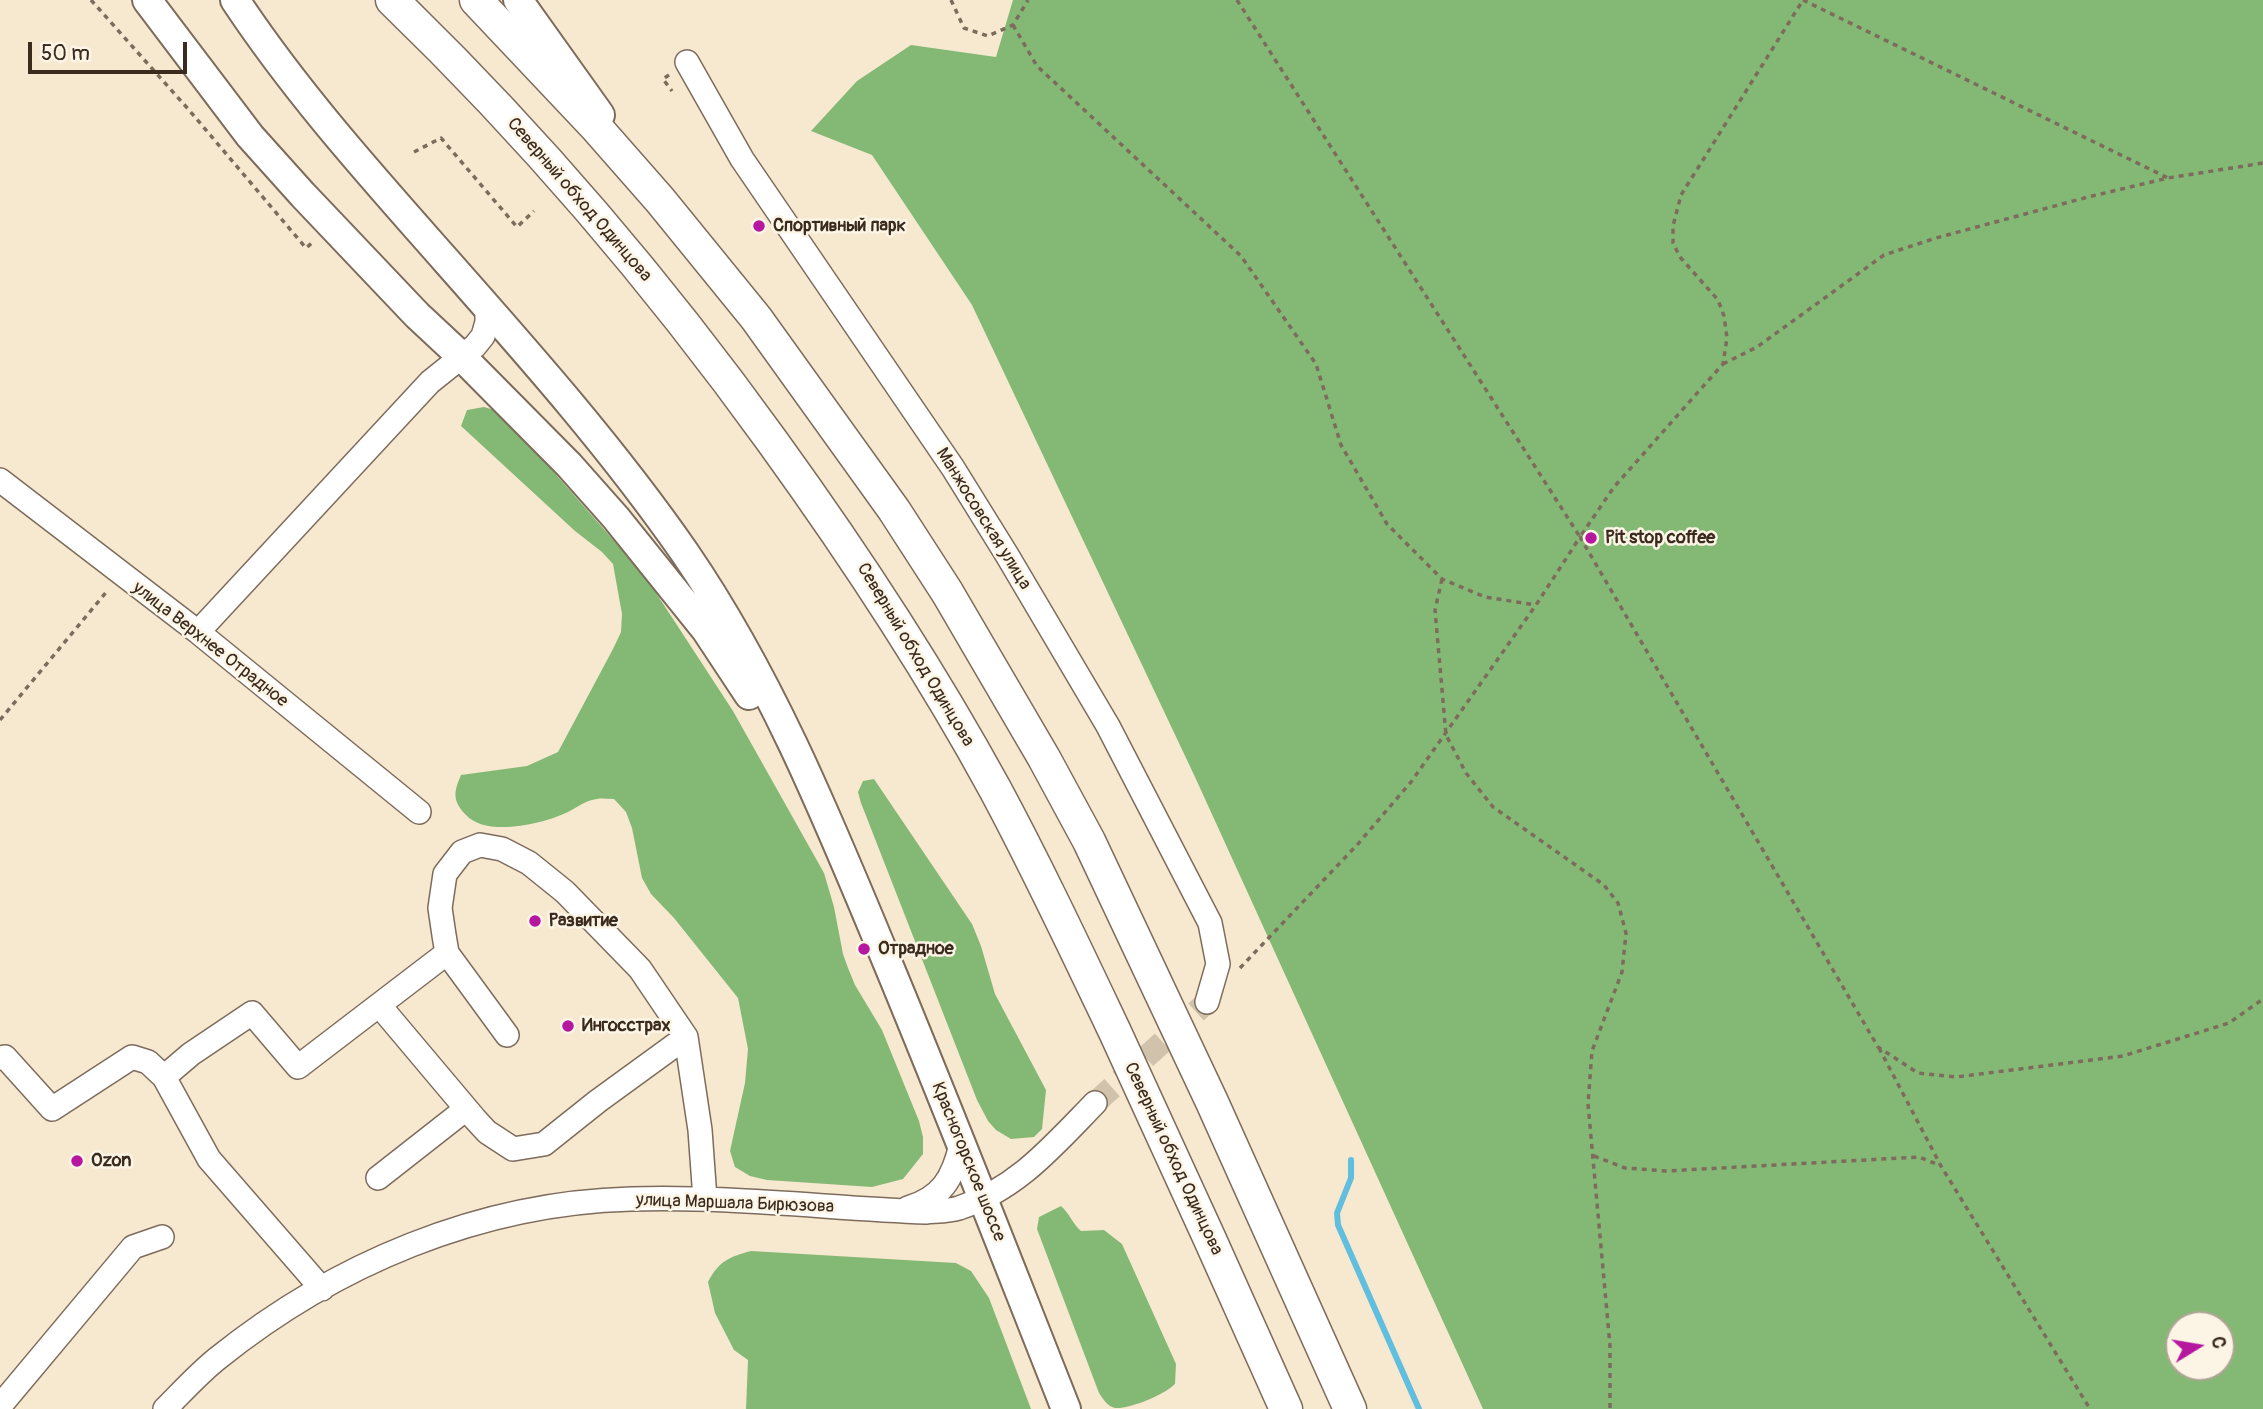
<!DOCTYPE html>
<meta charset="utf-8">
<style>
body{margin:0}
#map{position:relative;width:2263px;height:1409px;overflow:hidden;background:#f7e8d0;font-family:Pangolin,sans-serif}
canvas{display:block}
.north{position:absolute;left:2165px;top:1311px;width:70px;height:70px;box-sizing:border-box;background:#fcf5e5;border:2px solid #afa495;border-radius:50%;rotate:79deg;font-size:19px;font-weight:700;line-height:28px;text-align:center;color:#3b2a1e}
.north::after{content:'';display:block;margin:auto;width:24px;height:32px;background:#b5179e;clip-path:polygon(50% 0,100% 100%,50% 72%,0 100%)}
.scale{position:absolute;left:28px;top:42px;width:159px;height:32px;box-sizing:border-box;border:4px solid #3b2a1e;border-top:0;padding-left:9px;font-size:21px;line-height:24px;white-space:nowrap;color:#3b2a1e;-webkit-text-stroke:5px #fcf5e5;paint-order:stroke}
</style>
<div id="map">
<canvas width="2263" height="1409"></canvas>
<div class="north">С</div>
<div class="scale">50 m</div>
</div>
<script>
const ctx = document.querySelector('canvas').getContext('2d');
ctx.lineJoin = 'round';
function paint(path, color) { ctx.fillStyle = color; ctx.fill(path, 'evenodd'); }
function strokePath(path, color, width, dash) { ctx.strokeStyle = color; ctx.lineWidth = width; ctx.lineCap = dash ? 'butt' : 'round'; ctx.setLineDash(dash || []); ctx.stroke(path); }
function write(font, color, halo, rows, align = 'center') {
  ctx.font = font + ' Pangolin,sans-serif'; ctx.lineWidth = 5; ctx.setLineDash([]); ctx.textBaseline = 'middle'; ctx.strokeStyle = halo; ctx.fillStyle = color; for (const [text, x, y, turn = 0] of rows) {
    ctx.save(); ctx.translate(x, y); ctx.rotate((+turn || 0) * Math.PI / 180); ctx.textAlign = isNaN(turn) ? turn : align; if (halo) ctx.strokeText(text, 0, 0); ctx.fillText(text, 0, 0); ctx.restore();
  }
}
paint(new Path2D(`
 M1013,0h1250v1409h-780l-288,-632 -223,-472 -100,-150 -61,-24 46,-50 54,-36 85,12zM2179,1325h42v42h-42z
 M484,407l17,5 144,164 88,135 91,162 10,34 9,47 5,14 7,17 27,45 37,91 4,16v17l-20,25 -31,8 -105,-7 -17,-4 -15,-9 -5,-16 15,-68 3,-34 -10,-51 -64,-80 -23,-24 -9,-16 -10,-50 -6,-16 -12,-13c-6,0 -12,-1 -17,0 -11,1 -19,8 -29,13 -25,12 -83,26 -103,2 -13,-14 -11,-23 -4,-39l66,-9 31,-14 55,-103 8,-17 1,-18 -9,-50 -11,-12 -27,-21 -114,-105 6,-16z
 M874,779l98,145 9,22 14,48 51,96 -4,39 -8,8 -23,2 -15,-9 -8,-9 -11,-21 -116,-297 -3,-11 5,-11z
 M1061,1206c9,8 11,17 20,25l23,-1 18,14 54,120 -1,20c-11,11 -45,25 -60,24 -8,-2 -12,-9 -16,-15l-62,-164 2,-12z
 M751,1251l205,12 15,8 18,27 42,111h-285l2,-49 -14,-10 -19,-37 -7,-31c11,-21 21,-25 43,-31z`), '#84b975');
strokePath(new Path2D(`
 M1351,1160v18l-14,35 1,12 81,184`), '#60bede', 6);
strokePath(new Path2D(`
 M1095,1103l112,-101`), '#d1c2ac', 23, [23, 11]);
const minor = new Path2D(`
 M687,62l55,97 211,309 54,87 101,171 102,197 8,41 -11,38
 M0,480l198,152 221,180
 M198,632l232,-250 45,-36 8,-10 4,-14v-16
 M447,953l-68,52 96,114 12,13 26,17 31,-5 54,-43 88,-64
 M507,1035l-60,-82 -3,-18 -4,-27 5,-34 17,-22 18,-7 22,4 27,14 36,29 75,77 46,68 14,93 5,69
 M0,1058l5,-1 47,52 80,-52 16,5 16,15 27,-23 61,-41 46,54 81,-62
 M164,1077l45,82 113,130
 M378,1178l88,-69
 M908,1208c34,-10 45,-30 53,-63
 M0,1406l133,-159 29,-10
 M165,1409c17,-17 34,-36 53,-51 117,-94 262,-155 413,-159 98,-3 197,9 295,13 11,-1 23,-1 33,-4 58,-19 94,-62 136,-105`);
const major = new Path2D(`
 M147,0l103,136 53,59 114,120 45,42 107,108 47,53 90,112 43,65
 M235,0c57,86 124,162 192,239 90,102 181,203 258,314 83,121 140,259 196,394 64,153 124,308 185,462
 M518,0l82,115`);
const highway = new Path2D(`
 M392,0c140,135 266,283 380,441 81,112 157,227 223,348 43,80 81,161 120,243 58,125 115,251 171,377
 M476,0l119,126 65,74 96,118 138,192 53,82 97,166 45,83 123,261 138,307`);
strokePath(minor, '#7d6c5c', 26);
strokePath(major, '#7d6c5c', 32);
strokePath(highway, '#7d6c5c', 35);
strokePath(new Path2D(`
 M91,0l98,110 117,138 7,-6
 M951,0l13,28 24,8 25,-11 15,-25
 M1237,0l343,537 34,-50 109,-123 4,-26 -3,-22 -6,-16 -38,-43 -7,-14v-17l8,-31 122,-195
 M1803,0l365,178
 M1013,25l24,41 204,190 75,108 25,81 46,79 55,55 43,18 51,8
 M669,75l-6,4 9,12
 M414,152l27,-14 76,89 17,-16
 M1723,364l34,-17 127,-92 52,-17 152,-41 80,-19 95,-15
 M1442,579l-7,31 11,125 20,38 27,34 111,78 14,18 8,30 -4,39 -30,79 -4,53 22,242v63
 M0,720l108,-130
 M1240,968l117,-123 54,-63 125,-177 44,-68 298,510 40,26 38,4 167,-21 106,-33 34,-24
 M1879,1048l62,118 149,243
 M1594,1156l31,12 41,3 253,-14 20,8`), '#7d6c5c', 3.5, [5, 5]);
strokePath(minor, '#fff', 23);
strokePath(major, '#fff', 28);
strokePath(highway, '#fff', 32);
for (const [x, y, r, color] of [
 [759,226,7,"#b5179e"],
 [1591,538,7,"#b5179e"],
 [535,921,7,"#b5179e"],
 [864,949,7,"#b5179e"],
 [568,1026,7,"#b5179e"],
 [77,1161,7,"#b5179e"]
]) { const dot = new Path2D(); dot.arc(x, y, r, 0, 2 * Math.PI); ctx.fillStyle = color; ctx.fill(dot); strokePath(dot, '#fcf5e5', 2.5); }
write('18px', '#3b2a1e', '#fcf5e5', [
 ["Северный обход Одинцова",579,200,49],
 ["Манжосовская улица",983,519,58],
 ["улица Верхнее Отрадное",210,645,38],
 ["Северный обход Одинцова",915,655,59],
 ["Северный обход Одинцова",1173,1159,65],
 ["Красногорское шоссе",968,1162,68],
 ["улица Маршала Бирюзова",735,1204,2]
]);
write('bold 18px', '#3b2a1e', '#fcf5e5', [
 ["Спортивный парк",773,226],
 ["Pit stop coffee",1605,538],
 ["Развитие",549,921],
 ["Отрадное",878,949],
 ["Ингосстрах",582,1026],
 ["Ozon",91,1161]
], 'left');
</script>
